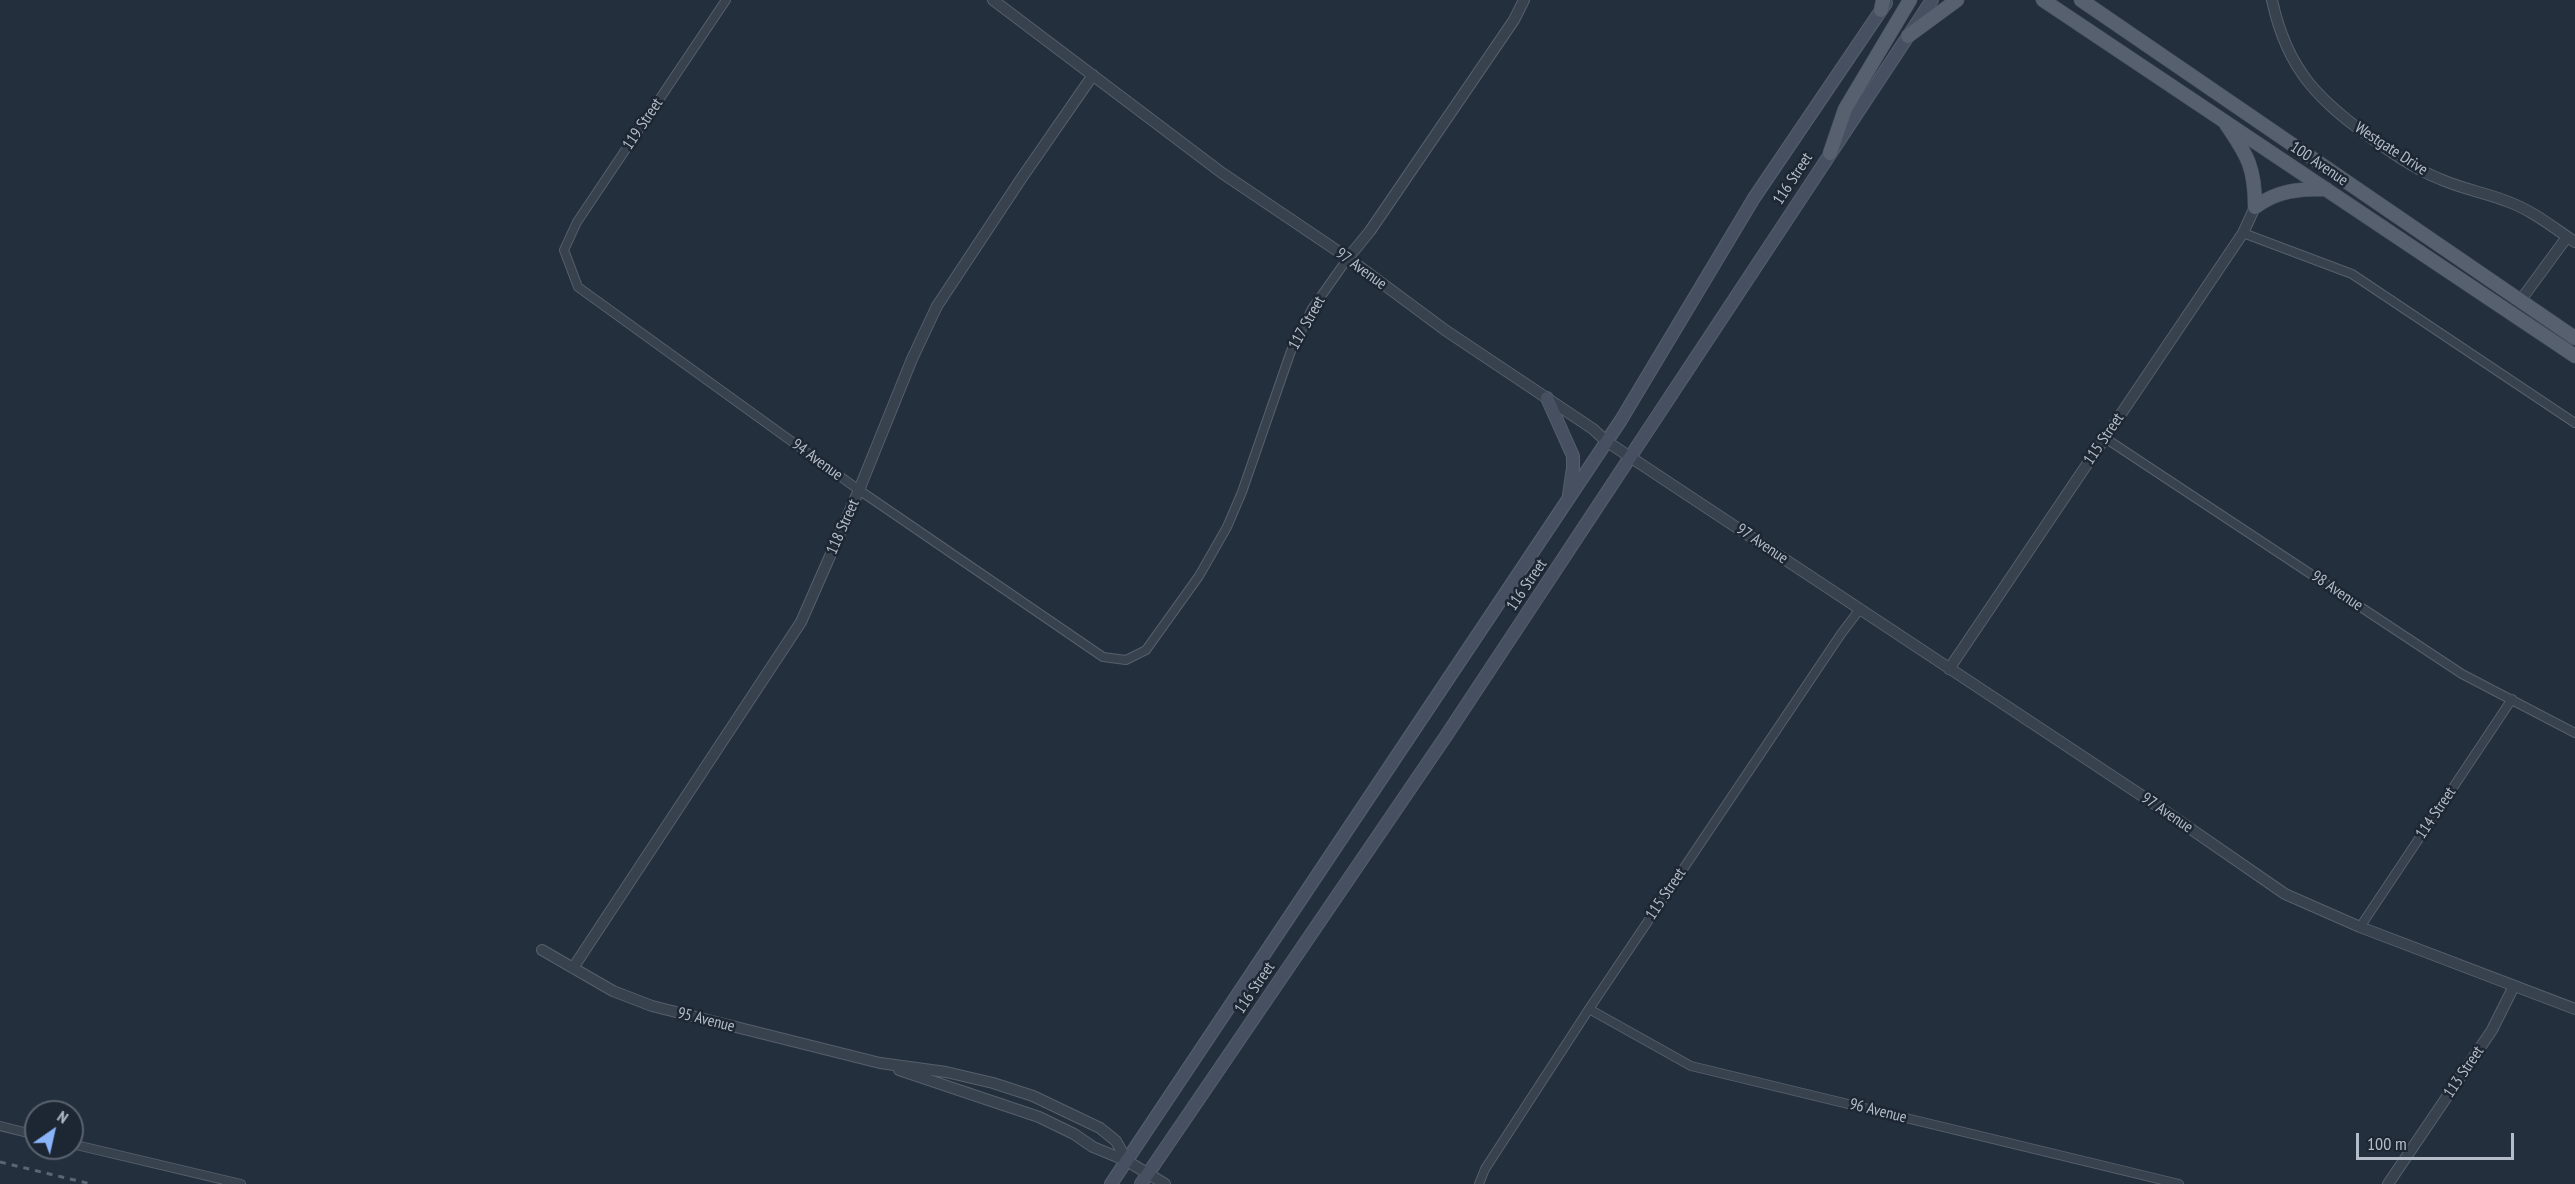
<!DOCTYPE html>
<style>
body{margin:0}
#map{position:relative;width:2575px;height:1184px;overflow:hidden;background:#242f3e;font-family:"PT Sans Narrow",sans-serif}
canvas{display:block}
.north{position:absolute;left:24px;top:1100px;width:60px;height:60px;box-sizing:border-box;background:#1d2633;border:2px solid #59626f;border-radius:50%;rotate:34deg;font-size:16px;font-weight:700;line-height:24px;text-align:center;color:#b4bcc9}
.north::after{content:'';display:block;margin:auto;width:21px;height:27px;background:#8ab4f8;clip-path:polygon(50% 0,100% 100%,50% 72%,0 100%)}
.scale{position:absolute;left:2356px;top:1133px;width:158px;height:27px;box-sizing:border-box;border:3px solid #b4bcc9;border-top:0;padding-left:8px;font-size:18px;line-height:21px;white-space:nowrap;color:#b4bcc9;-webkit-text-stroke:4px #1d2633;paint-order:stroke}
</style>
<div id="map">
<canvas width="2575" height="1184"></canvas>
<div class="north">N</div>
<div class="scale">100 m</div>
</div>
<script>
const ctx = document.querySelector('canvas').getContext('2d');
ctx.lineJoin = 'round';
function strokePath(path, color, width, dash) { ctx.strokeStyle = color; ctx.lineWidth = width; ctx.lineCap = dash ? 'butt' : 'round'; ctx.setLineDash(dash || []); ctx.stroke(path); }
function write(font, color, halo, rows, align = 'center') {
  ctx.font = font + ' "PT Sans Narrow",sans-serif'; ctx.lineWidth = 5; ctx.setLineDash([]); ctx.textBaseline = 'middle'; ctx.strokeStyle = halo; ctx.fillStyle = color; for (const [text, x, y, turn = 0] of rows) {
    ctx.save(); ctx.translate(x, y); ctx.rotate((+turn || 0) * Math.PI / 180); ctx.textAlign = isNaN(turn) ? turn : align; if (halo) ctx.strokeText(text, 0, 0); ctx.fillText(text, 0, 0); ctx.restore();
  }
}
const minor = new Path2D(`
 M726,0l-149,222 -13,28 14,37 281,203 244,167 23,3 20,-10 53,-74 28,-49 15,-35 49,-141 21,-42 36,-51
 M2243,233l109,41 223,149
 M2105,438l357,236 113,59
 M2360,927l152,-228
 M1589,1009l102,57 488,118
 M0,1126l36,9
 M72,1144l169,40
 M1479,1184l6,-15 104,-160 252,-375 19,-25`);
const tertiary = new Path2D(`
 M993,0l229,173 126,85 97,72 148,99 13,12 556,368 123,85 75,33 215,82
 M2272,0c15,71 48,102 105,142 20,14 40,28 63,37 22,10 47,14 69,23 24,9 45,26 66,40
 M1348,258l22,-27 144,-211 10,-20
 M2520,301l47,-64
 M1949,669l294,-436 12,-26
 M542,950l71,41 39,15 228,57 66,9 47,11 40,13 67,32 16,13 11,20
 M573,968l228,-346 58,-132 53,-131 25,-53 84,-127 72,-104
 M899,1070l140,47 35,17 19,13 34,14 38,23
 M2388,1184l104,-154 22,-44`);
const secondary = new Path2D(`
 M1547,398l26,58v12l-4,27
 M1111,1184l510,-764 133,-222 132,-195
 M1141,1184l305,-448 486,-736`);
const primary = new Path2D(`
 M2043,0l532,356
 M2081,0l494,338
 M1881,10l2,-10
 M1908,36l49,-36
 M2226,124c22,32 29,44 29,83
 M1830,153l15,-44 65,-109
 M2255,207c23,-17 44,-18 71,-18`);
strokePath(minor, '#565f6c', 10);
strokePath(tertiary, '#565f6c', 12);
strokePath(secondary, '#565f6c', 14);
strokePath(primary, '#414a57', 15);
strokePath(minor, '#38414e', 8);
strokePath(tertiary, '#38414e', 10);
strokePath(secondary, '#465061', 12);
strokePath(primary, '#56606e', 14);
strokePath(new Path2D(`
 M0,1162l91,22`), '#5a6575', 3, [6, 6]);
write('16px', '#b4bcc9', '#1d2633', [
 ["119 Street",643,124,-56],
 ["Westgate Drive",2391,149,33],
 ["100 Avenue",2319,164,34],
 ["116 Street",1793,179,-57],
 ["97 Avenue",1361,269,36],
 ["117 Street",1307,323,-61],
 ["115 Street",2104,439,-56],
 ["94 Avenue",817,460,36],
 ["118 Street",843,527,-66],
 ["97 Avenue",1762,544,34],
 ["116 Street",1527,585,-56],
 ["98 Avenue",2337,591,34],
 ["97 Avenue",2167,813,34],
 ["114 Street",2436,813,-56],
 ["115 Street",1666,894,-56],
 ["116 Street",1255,988,-56],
 ["95 Avenue",706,1020,14],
 ["113 Street",2464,1072,-56],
 ["96 Avenue",1878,1111,14]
]);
</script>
